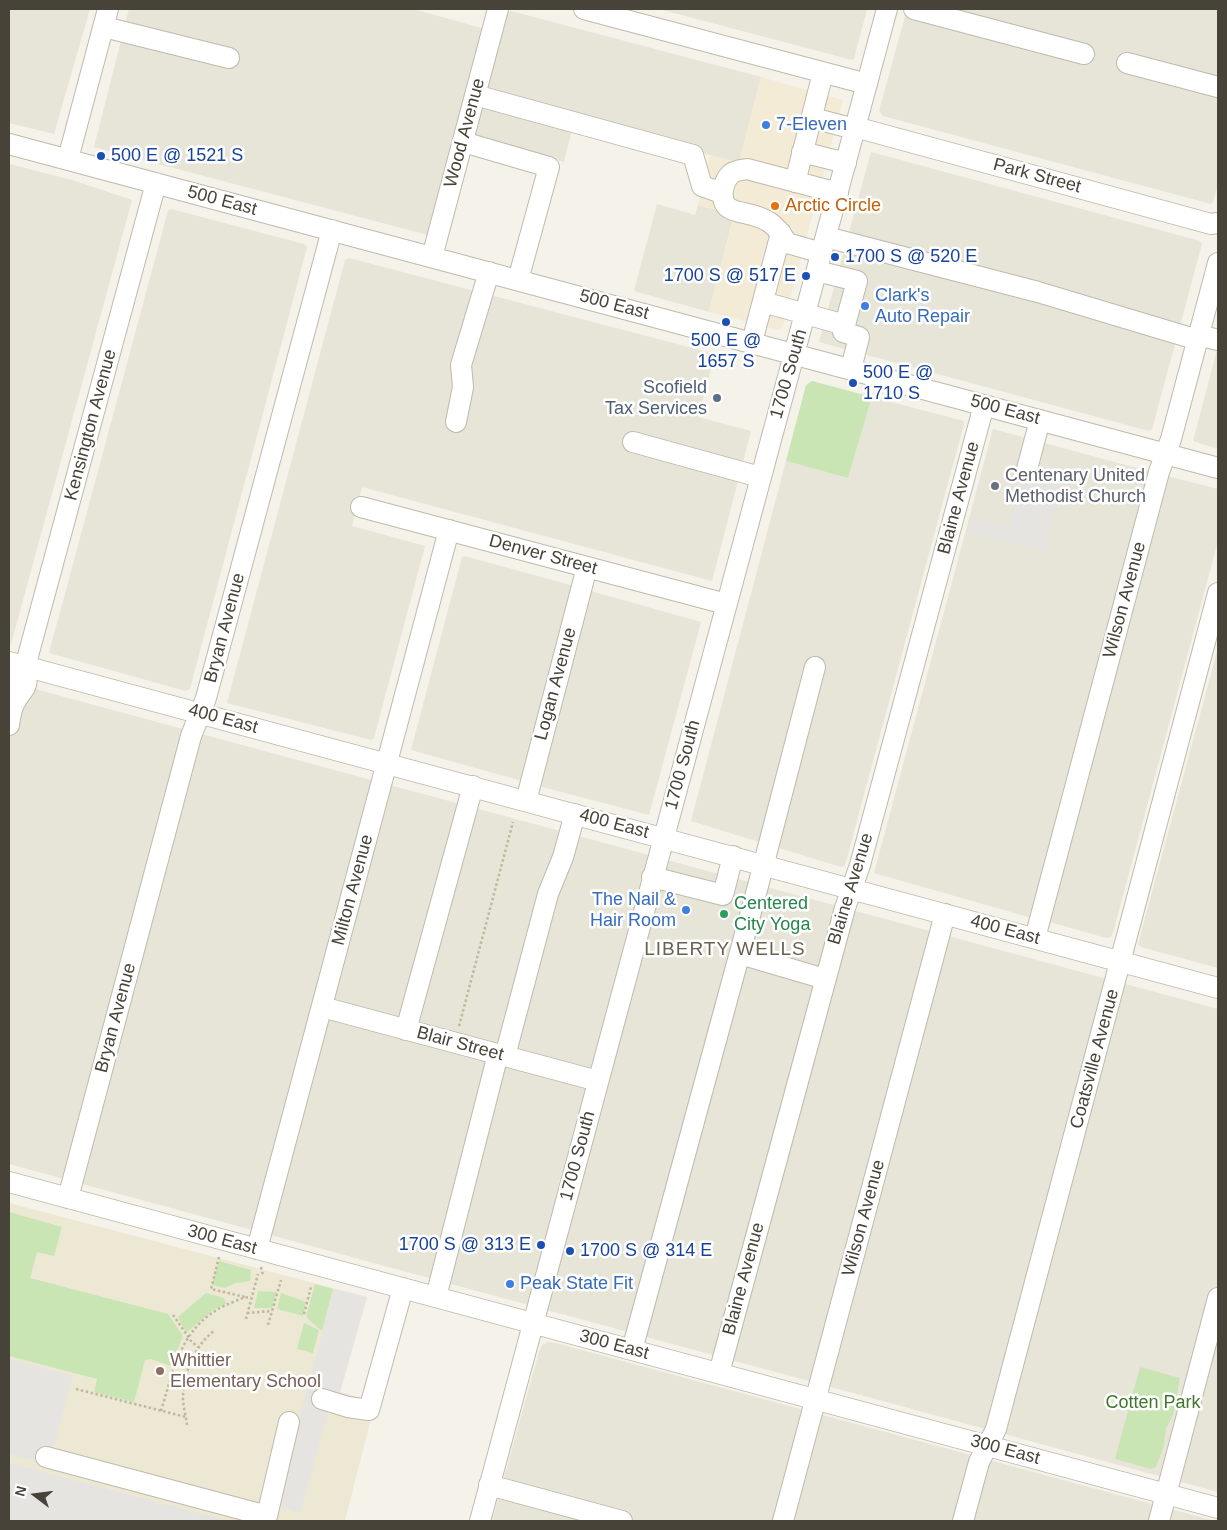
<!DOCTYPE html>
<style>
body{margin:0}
#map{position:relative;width:1227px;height:1530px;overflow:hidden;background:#f4f2e9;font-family:Arial,sans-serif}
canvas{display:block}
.frame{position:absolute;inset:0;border:10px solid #474338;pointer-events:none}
.north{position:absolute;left:10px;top:1470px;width:50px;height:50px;-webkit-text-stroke:4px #fff;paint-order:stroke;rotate:285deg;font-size:14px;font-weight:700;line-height:20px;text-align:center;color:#474338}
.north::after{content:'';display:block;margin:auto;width:18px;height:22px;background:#474338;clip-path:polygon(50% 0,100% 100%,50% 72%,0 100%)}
</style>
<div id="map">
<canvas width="1227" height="1530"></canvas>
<div class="frame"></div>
<div class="north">N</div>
</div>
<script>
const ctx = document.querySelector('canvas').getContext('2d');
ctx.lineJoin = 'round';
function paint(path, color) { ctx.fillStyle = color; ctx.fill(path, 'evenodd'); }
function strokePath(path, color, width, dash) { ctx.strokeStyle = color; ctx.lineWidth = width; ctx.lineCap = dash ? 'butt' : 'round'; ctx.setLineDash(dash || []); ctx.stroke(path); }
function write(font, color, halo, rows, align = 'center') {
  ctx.font = font + ' Arial,sans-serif'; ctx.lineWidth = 5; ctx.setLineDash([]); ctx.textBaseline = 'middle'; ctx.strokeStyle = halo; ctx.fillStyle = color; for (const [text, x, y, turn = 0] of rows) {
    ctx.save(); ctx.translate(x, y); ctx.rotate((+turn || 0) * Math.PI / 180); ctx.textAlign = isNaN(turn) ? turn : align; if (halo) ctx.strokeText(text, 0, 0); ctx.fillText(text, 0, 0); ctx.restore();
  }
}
paint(new Path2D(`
 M9,9h81l-36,125 -45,-11z
 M129,9h284l72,20 -57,206 -334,-88z
 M659,9h208l-13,50 -2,1z
 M907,9h311v175l-5,18 -2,2 -328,-88 -4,-5z
 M511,11l250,66 -22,86 -164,-45 -11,44 -89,-25 32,-124z
 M871,152l329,89 2,3 -50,185 -3,2 -330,-89z
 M9,164l63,16 60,20 -121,444h-2z
 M657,204l38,11 3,-10 36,9 -25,98 -75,-21z
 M171,209l133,35 3,3 -117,442 -4,2 -137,-38 119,-442z
 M349,258l366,96 -17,63 53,14 -39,150 -350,-94 -10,39 73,20 -51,192 -3,2 -144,-37 118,-443z
 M1218,346v103l-25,-8z
 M872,397l92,24v3l-119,441 -4,2 -150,-46 95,-360 62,17z
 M993,429l158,43 -119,446 -158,-45z
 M1163,475l55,14v52l-105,392 -2,4 -5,1 -63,-18z
 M464,556l114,31 -52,195 -115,-32 51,-193z
 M587,590l114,32 -52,193 -114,-30z
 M1218,648v320l-77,-21 -3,-3z
 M9,682l1209,327v483l-1209,-328z
 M548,1342l8,1 659,178h-723l47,-169 3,-7z`), '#e7e4d8');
paint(new Path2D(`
 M761,77l82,23 -60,226 -4,4 -70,-18 25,-97 -36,-10 12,-50 29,7z`), '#f4ebd6');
paint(new Path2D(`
 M9,1203l358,94 -27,95 35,10 -30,119h-336z`), '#ece8d4');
paint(new Path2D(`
 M812,381l60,16 -24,81 -62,-17 20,-76z
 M9,1212l53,15 -8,29 -17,-4 -7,26 138,36 15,22 -12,30 -20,-7 -6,1 -11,42 -40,-10 3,-13 -88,-23z
 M219,1261l32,9 -1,11 -14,2 -11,5 -13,-3z
 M315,1284l18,5 -11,42 -16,-14z
 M258,1291l19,1 -5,16h-18z
 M206,1293l18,5 2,6 -13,6 -27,23 -8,-16z
 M281,1293l25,9 -3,14 -26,-7z
 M304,1323l15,7 -6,23 -16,-4z
 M1140,1367l40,11 -7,37 -7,13 -2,17 -8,22 -5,2 -36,-10z`), '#c9e5b4');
paint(new Path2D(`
 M1024,468l40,10 -20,74 -77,-20 4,-14 38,9z
 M334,1289l33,8 -32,113 -6,-1 -29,104 -24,-7z
 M9,1359l64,17 -24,88 -40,-10z
 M9,1463l37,10 184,48h-221z`), '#e5e4e0');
const minor = new Path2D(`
 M584,9l283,75
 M914,9l170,45
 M104,27l125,31
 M1127,63l91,24
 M475,95l218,60 9,31 20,7
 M812,118l43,11
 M855,127l356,97 7,-1
 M463,142l86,25 -31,113
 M9,144l1209,324
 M802,152l44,11
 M68,159l40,-150
 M795,182l28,-109
 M826,237l212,55 160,48
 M822,253l-35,-10c-12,-20 -20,-25 -43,-30 -4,-1 -11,-2 -15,-5 -11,-7 -6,-28 3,-35 5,-3 10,-3 15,-4l91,24
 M432,257l66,-248
 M817,271l40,10 -14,51 16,5 -8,32
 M763,302l82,23
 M1199,335l19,5
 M752,342l29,-109
 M456,422l7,-35 -2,-22 28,-93
 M633,442l127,35
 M1027,469l13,-49
 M361,507l365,97
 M9,662l1209,326
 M14,703c-3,-19 -5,-24 11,-36
 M9,725c1,-7 2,-15 5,-21 9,-18 16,-13 11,-37l131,-484
 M526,801l61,-234
 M652,877l71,18 10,-39
 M1035,938l124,-466 12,-33 47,-176
 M740,954l85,25
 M322,1007l276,74
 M406,1030l67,-244
 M505,1056l43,-162 15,-37 12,-43
 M9,1182l1209,326
 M68,1198l123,-462 15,-38 126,-468
 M257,1249l192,-719
 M436,1297l62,-243
 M632,1350l126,-464 57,-219
 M719,1373l126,-465 15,-43 124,-460
 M322,1399l26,8 21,3 34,-122
 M46,1457l221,59 22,-94
 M489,1485l133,36
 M480,1521l407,-1512
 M783,1521l162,-607
 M963,1521l16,-59 17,-33 222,-836
 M1159,1521l59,-223`);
strokePath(minor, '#bfbaac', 22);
strokePath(new Path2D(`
 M459,1026l54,-204
 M219,1257l-8,32 34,8
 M261,1267l2,9
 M247,1313l25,-2
 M304,1314l7,-27
 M173,1315l18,26 7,6
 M246,1319l12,-45
 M268,1325l13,-45
 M76,1389l110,28
 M161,1411c13,-43 20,-85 65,-106 8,-3 16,-8 25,-8
 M187,1425c-1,-9 -4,-19 -4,-27 0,-24 12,-53 31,-67`), '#c0b89e', 2.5, [2.5, 2.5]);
strokePath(minor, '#fff', 20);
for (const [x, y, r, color] of [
 [766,125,5,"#3f7fe0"],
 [101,156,5,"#1a4fb4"],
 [775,206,5,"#e8710a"],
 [835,257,5,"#1a4fb4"],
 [806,276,5,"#1a4fb4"],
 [865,306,5,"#3f7fe0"],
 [726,322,5,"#1a4fb4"],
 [853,383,5,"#1a4fb4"],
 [717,398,5,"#5c6f8a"],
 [995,486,5,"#6b7280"],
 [686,910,5,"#3f7fe0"],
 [724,914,5,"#2e9e5b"],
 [541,1245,5,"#1a4fb4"],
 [570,1251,5,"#1a4fb4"],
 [510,1284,5,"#3f7fe0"],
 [160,1371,5,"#8d6e63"]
]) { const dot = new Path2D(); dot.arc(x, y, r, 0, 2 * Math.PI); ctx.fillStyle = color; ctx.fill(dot); strokePath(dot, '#fff', 2); }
write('18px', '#366cbe', '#fff', [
 ["7-Eleven",776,125],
 ["Clark's",875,296],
 ["Auto Repair",875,317],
 ["The Nail &",676,900,"right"],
 ["Hair Room",676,921,"right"],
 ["Peak State Fit",520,1284]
], 'left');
write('18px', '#474338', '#fff', [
 ["Wood Avenue",465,133,-75],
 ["Park Street",1037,176,15],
 ["500 East",222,201,15],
 ["500 East",614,305,15],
 ["1700 South",789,374,-74],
 ["500 East",1005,410,15],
 ["Kensington Avenue",91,425,-75],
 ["Blaine Avenue",959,498,-75],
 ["Denver Street",543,555,15],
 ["Wilson Avenue",1125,600,-75],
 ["Bryan Avenue",225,628,-75],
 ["Logan Avenue",556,684,-75],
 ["400 East",223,719,15],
 ["1700 South",683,765,-75],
 ["400 East",614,824,15],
 ["Blaine Avenue",851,889,-73],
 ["Milton Avenue",353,890,-75],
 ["400 East",1005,930,15],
 ["Bryan Avenue",116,1018,-75],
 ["Blair Street",460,1044,15],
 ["Coatsville Avenue",1095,1059,-75],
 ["1700 South",578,1156,-75],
 ["Wilson Avenue",864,1218,-75],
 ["300 East",222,1240,15],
 ["Blaine Avenue",744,1279,-75],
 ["300 East",614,1345,15],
 ["300 East",1005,1450,15]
]);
write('18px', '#164399', '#fff', [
 ["500 E @ 1521 S",111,156],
 ["1700 S @ 520 E",845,257],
 ["1700 S @ 517 E",796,276,"right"],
 ["500 E @",726,341,"center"],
 ["1657 S",726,362,"center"],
 ["500 E @",863,373],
 ["1710 S",863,394],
 ["1700 S @ 313 E",531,1245,"right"],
 ["1700 S @ 314 E",580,1251]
], 'left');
write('18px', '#c56008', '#fff', [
 ["Arctic Circle",785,206]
], 'left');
write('18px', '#4e5e75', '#fff', [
 ["Scofield",707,388],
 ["Tax Services",707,409]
], 'right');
write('18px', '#5b616d', '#fff', [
 ["Centenary United",1005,476],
 ["Methodist Church",1005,497]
], 'left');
write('18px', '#27864d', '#fff', [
 ["Centered",734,904],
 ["City Yoga",734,925]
], 'left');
write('18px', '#785e54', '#fff', [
 ["Whittier",170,1361],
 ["Elementary School",170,1382]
], 'left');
write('18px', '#40762e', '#fff', [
 ["Cotten Park",1153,1403]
]);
ctx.letterSpacing = '1px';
write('19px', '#696250', '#fff', [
 ["LIBERTY WELLS",725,950]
]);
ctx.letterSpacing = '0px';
</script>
